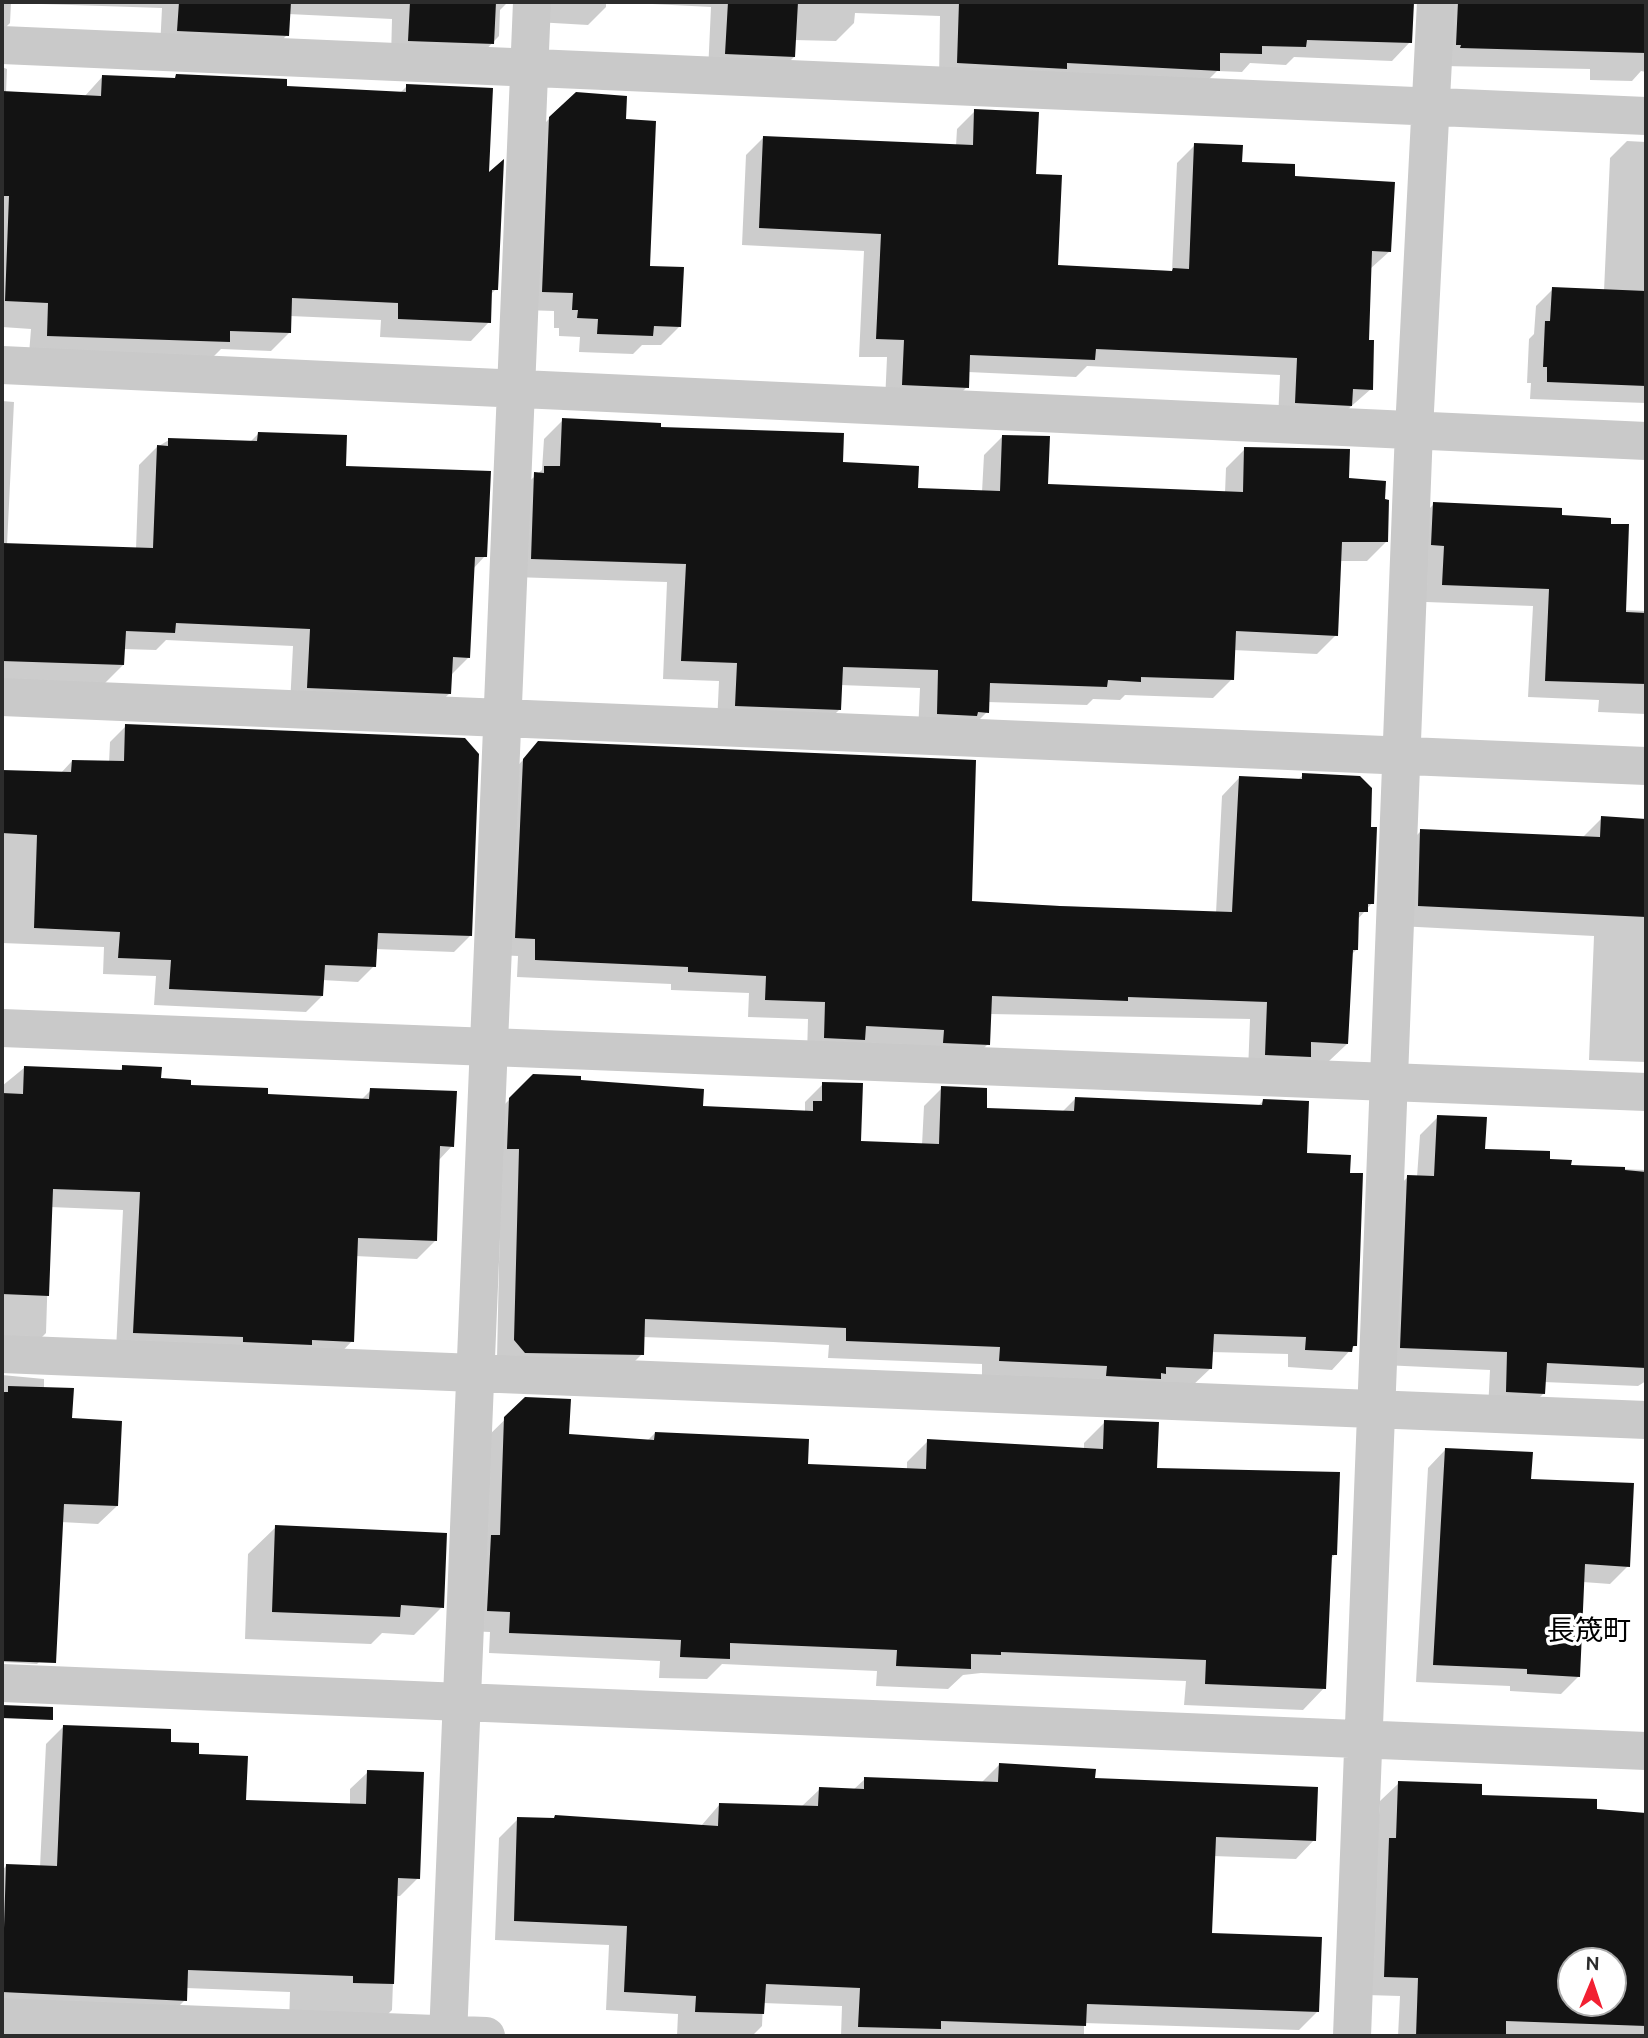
<!DOCTYPE html>
<meta charset="utf-8">
<style>
body{margin:0}
#map{position:relative;width:1648px;height:2038px;overflow:hidden;background:#fff;font-family:Ubuntu,sans-serif}
canvas{display:block}
.frame{position:absolute;inset:0;border:4px solid #2c2c2c;pointer-events:none}
.north{position:absolute;left:1557px;top:1947px;width:70px;height:70px;box-sizing:border-box;background:#fff;border:2px solid #ababab;border-radius:50%;rotate:2deg;font-size:19px;font-weight:700;line-height:28px;text-align:center;color:#2c2c2c}
.north::after{content:'';display:block;margin:auto;width:24px;height:32px;background:#f22032;clip-path:polygon(50% 0,100% 100%,50% 72%,0 100%)}
</style>
<div id="map">
<canvas width="1648" height="2038"></canvas>
<div class="frame"></div>
<div class="north">N</div>
</div>
<script>
const ctx = document.querySelector('canvas').getContext('2d');
ctx.lineJoin = 'round';
function paint(path, color) { ctx.fillStyle = color; ctx.fill(path, 'evenodd'); }
function strokePath(path, color, width, dash) { ctx.strokeStyle = color; ctx.lineWidth = width; ctx.lineCap = dash ? 'butt' : 'round'; ctx.setLineDash(dash || []); ctx.stroke(path); }
function write(font, color, halo, rows, align = 'center') {
  ctx.font = font + ' Ubuntu,"Noto Sans JP",sans-serif'; ctx.lineWidth = 7; ctx.setLineDash([]); ctx.textBaseline = 'middle'; ctx.strokeStyle = halo; ctx.fillStyle = color; for (const [text, x, y, turn = 0] of rows) {
    ctx.save(); ctx.translate(x, y); ctx.rotate((+turn || 0) * Math.PI / 180); ctx.textAlign = isNaN(turn) ? turn : align; if (halo) ctx.strokeText(text, 0, 0); ctx.fillText(text, 0, 0); ctx.restore();
  }
}
paint(new Path2D(`
 M2,2h506l-8,8 -1,26 -25,26 -83,-4 1,-39 -104,-5 -1,21 -18,18 -109,-5 2,-40 -151,-5 -1,20 -8,8z
 M526,2h80v5l-18,18 -52,-3z
 M613,2h801l-4,40 -18,19 -98,-4 -8,8 -36,-2 -8,9 -25,-1 -17,17 -261,-7 1,-65 -85,-3 -1,10 -18,18 -42,-1v17l-18,18 -68,-3 3,-65z
 M1430,2h216v70l-5,-1 -9,10 -42,-1v-11l-147,-3z
 M2,67l5,2 -1,24 78,4 19,-21 296,18 8,-8 80,90 9,113 -6,6 -1,27 -18,19 -91,-4 1,-17 -91,-4 -1,17 -18,18 -50,-2 -11,11 -181,-6 2,-25 -29,-2z
 M975,111l60,65 21,91 116,4 5,-108 18,-18 46,18 52,15 97,73 -20,18 -2,73 3,47 -39,34 -54,-3 2,-45 -193,-9 -11,11 -108,-5 -1,15 -18,18 -64,-3 2,-45h-28l5,-106 -122,-6 4,-90 18,-18 192,9 1,-17z
 M550,118l74,2 24,147 31,60 -18,18h-19l-9,9 -54,-2 1,-15 -21,-1v-8h-5v-17l-30,-1 7,-173z
 M1627,141l19,1v261l-116,-4 1,-16h-4l2,-44 5,-5 2,-28 17,-17 51,2 6,-133z
 M2,401l12,1 -7,143 129,4 3,-84 18,-18 12,-7 80,3 10,-10 85,34 141,89 -12,13 -4,88 -18,18 -1,18 -19,18 -141,-6 3,-59 -127,-6 -10,10 -33,-1v16l-18,18 -103,-1z
 M563,420l96,9 182,35 75,26 66,2 2,-37 19,-19 43,50 179,7 1,-25 19,-19 102,31 39,62 -19,19h-28l-3,74 -19,19 -84,-4 -1,29 -19,19 -88,-3 -5,5 -27,-1 -6,6 -100,-3v10l-19,19 -50,2 2,-45 -80,-3 -1,25 -19,19 -103,-5 2,-43 -56,-2 4,-97 -154,-5 3,-84 26,-23 2,-31z
 M1434,504l126,13 64,93 22,1v103l-48,-2 1,-12 -71,-3 5,-91 -107,-4 -9,-81z
 M126,726l344,210 -16,16 -79,-3 -1,17 -16,16 -36,-2v16l-16,16 -152,-7 2,-29 -53,-2 1,-27 -102,-4v-171l58,2 12,-13 37,2 1,-21z
 M539,743l431,159 246,11 6,-117 17,-18 58,3 6,-6 69,128 -15,17 -1,30 -5,5 -4,89 -18,17 -81,11 2,-53 -260,-5 -2,30 -18,18 -163,-7 1,-36 -60,-2 1,-24 -78,-3v-6l-154,-7 1,-21 -20,-1 8,-177z
 M1602,818l44,2v242l-57,-2 5,-124 -196,-10 3,-75 20,-20 161,7z
 M123,1067l66,20 77,9 94,5 11,-11 81,56 -14,15 -3,80 -18,18 -62,-3 -3,85 -18,19 -218,-10 7,-140 -73,-3 -4,126 -18,18h-26v-265l22,-18 94,4z
 M533,1076l46,6 122,25 104,6v-11l18,-18 36,59 63,2 2,-39 18,-18 43,22 77,2 13,-13 183,7 5,-5 42,54 50,190 -23,25 -44,-3v-13l-77,-2v16l-19,18 -210,-8v-14l-154,-6 1,-13 -56,-3 -130,-5 -1,17 -18,18 -127,-13 4,-192 -10,-49z
 M1438,1117l45,33 87,17 76,3v211l-8,5 -94,-4v11l-19,19 -37,-2 2,-40 -107,-5 6,-170 19,-18h9l3,-42z
 M2,1375l42,4v10l27,31 46,86 -19,18 -37,-2 -6,124 -18,18 -35,-2z
 M526,1399l41,36 80,6 8,-8 152,33 100,4v-8l21,-21 156,9v-7l21,-21 50,47 180,85 -5,6 -6,128 -21,22 -119,-5 2,-24 -205,-8 -18,2 -15,14 -72,-3 1,-15 -155,-7 -15,15 -48,-1 1,-17 -171,-8 1,-21 -23,-1 17,-191z
 M1445,1450l85,31 98,85 -18,18 -27,-2 -4,94 -18,18 -51,-3v-5l-94,-4 12,-214z
 M276,1527l166,80 -28,28 -32,-2 -11,11 -126,-5 3,-85z
 M63,1727l106,17 28,12 47,45 106,4v-16l18,-17 50,106 -18,18h-4l-4,114 -18,18 -85,-4 1,-32 -104,-4 -1,12 -18,18 -165,-5v-142l4,-5 34,1 6,-123z
 M999,1765l94,14 221,61 -18,19 -83,-3 -2,79 107,76 -19,19 -215,-7v13h-243l1,-30 -79,-3 -1,23 -10,10h-75l1,-22 -72,-4 3,-65 -114,-5 4,-102 19,-19 183,7 19,-22 81,3 19,-18 33,1 12,-11 116,4z
 M1399,1783l81,14 166,17v222h-248l2,-40 -34,-1 14,-194zM1571,1961h42v42h-42z`), '#0003');
paint(new Path2D(`
 M179,2h112l-2,34 -112,-5z
 M410,2h86l-2,42 -86,-3z
 M728,2h70l-3,55 -70,-3z
 M959,2h455l-2,41 -105,-3 -1,7 -44,-1v8l-42,-1v18l-153,-8v6l-110,-6z
 M1458,2h188v51l-186,-5 1,-3h-5z
 M176,74l111,5v7l119,6v-8l87,4 -4,84 15,-13 -6,131h-6l-1,33 -93,-4v-16l-106,-5 -1,35 -61,-2v11l-183,-6 1,-33 -43,-2 4,-105h-7v-105l99,5 1,-21 73,3z
 M576,92l51,4 -1,23 30,2 -6,145 34,1 -3,60 -27,-1 -1,10 -56,-2 1,-15 -21,-1 1,-8h-6l1,-17 -31,-1 7,-175z
 M974,109l65,3 -3,62 26,1 -4,90 114,6 1,-3 16,1 5,-126 49,2 -1,17 53,2v12l100,6 -4,70 -19,-1 -3,89h5l-1,50 -20,-1 -1,17 -57,-3 2,-45 -201,-9 -1,11 -125,-5 -1,33 -67,-3 2,-45 -28,-1 5,-105 -122,-6 4,-92 210,9z
 M1552,287l94,4v95l-99,-4v-15h-4l2,-46h5z
 M562,418l99,5v4l183,6 -1,29 76,4 -1,22 82,3 2,-56 48,1 -2,48 195,8 1,-45 106,2 -1,29 37,3 -1,18 4,1 -1,42h-46l-4,94 -102,-5 -2,49 -93,-3v5l-33,-2 -1,7 -117,-4 -1,30 -11,-1 -1,4 -40,-2 1,-44 -95,-3 -2,43 -106,-4 2,-43 -56,-2 5,-97 -155,-5 3,-87 10,1v-7h16z
 M258,432l89,3 -1,31 145,5 -4,86h-12l-5,101 -17,-1 -2,37 -144,-6 3,-59 -134,-6 -1,10 -49,-2 -2,34 -122,-4v-118l151,5 4,-103 11,1v-8l89,3z
 M1433,502l129,6v7l49,3v6h18l-3,88 20,1v71l-101,-3 4,-92 -107,-4 2,-39 -13,-1z
 M125,724l340,14 14,16 -7,182 -94,-3 -2,34 -51,-2 -2,31 -154,-7 2,-29 -53,-2 2,-26 -86,-4 3,-93 -35,-2v-63l69,2 1,-12 52,1z
 M538,741l438,19 -4,141 88,5 172,6 7,-136 63,3v-6l58,3 12,12 -1,39h6l-3,77h-6v8h-9l-1,38h-5l-5,94 -37,-2v15l-46,-2 2,-53 -139,-5v4l-136,-5 -2,49 -47,-2 1,-13 -78,-4 -1,14 -41,-2 1,-36 -60,-2 1,-24 -78,-4v-5l-153,-7v-21l-20,-1 8,-179z
 M1601,816l45,3v98l-228,-11 2,-77 180,8z
 M122,1065l40,2 -1,11 30,2v5l77,3v6l101,5 1,-11 87,3 -3,56 -14,-1 -3,95 -79,-3 -4,104 -42,-2v5l-69,-3v-5l-110,-4 7,-141 -87,-3 -4,107 -47,-2v-201l21,1 1,-28 98,4z
 M533,1074l48,2v4l123,9 -1,17 110,5v-10h9v-19l41,1 -2,58 78,3 2,-58 46,2v20l87,3 1,-14 187,8 1,-6 46,2 -2,52 44,2 -1,18h13l-6,173h-4l-1,6 -47,-2 1,-13 -92,-3 -2,35 -46,-2v7l-5,-1v6l-55,-3 1,-10 -108,-5 1,-14 -154,-6v-13l-201,-9 -1,36 -119,-2 -11,-13 5,-191h-12l2,-51z
 M1437,1115l50,2 -2,32 65,2v8l22,1 -1,5 54,2v3l21,2v196l-99,-5 -2,31 -39,-2 1,-40 -107,-4 7,-173 27,1z
 M8,1386l66,2 -2,30 50,3 -4,85 -54,-2 -8,159 -54,-2v-269h6z
 M525,1397l46,2 -2,35 85,6 1,-8 154,7 -1,25 118,5 1,-30 176,10 1,-29 55,2 -2,46 183,4 -3,83h-5l-6,134 -121,-5 1,-24 -205,-8v3l-30,-1v15l-75,-3 1,-16 -167,-7v16l-50,-2 1,-17 -172,-7 1,-21 -23,-1 4,-76h9l4,-118z
 M1445,1448l88,4 -2,27 103,4 -4,84 -45,-3 -5,113 -53,-3v-5l-94,-4z
 M275,1525l172,8 -3,75 -43,-3 -1,12 -128,-5z
 M2,1705l51,2v13l-51,-2z
 M63,1725l108,4v13l28,1v11l49,2 -2,44 120,4 1,-34 57,2 -4,107 -22,-1 -4,106 -41,-1v-7l-165,-6 -1,31 -185,-9 4,-128 51,2z
 M999,1763l97,6 -1,9 223,9 -2,54 -100,-4 -4,96 110,4 -3,75 -232,-8 -1,22 -145,-5v8l-83,-2 2,-39 -94,-4 -2,30 -69,-2 1,-16 -72,-4 3,-66 -113,-5 3,-104 37,1 1,-3 163,11 1,-23 99,3 1,-19 45,2v-12l134,5z
 M1398,1781l84,3v11l115,4v10l49,4v213l-140,-5v15h-90l2,-58 -34,-1 5,-139h7zM1571,1961h42v42h-42z`), '#131313');
strokePath(new Path2D(`
 M2,45l1644,71
 M2,365l1644,76
 M2,697l1644,69
 M2,1028l1644,64
 M2,1354l1644,66
 M2,1683l1644,68
 M2,2017l484,19
 M448,2036l84,-2034
 M1352,2036l62,-1606 22,-428`), '#c9c9c9', 38);
write('28px', '#000', '#fff', [
 ["長筬町",1589,1631]
]);
</script>
